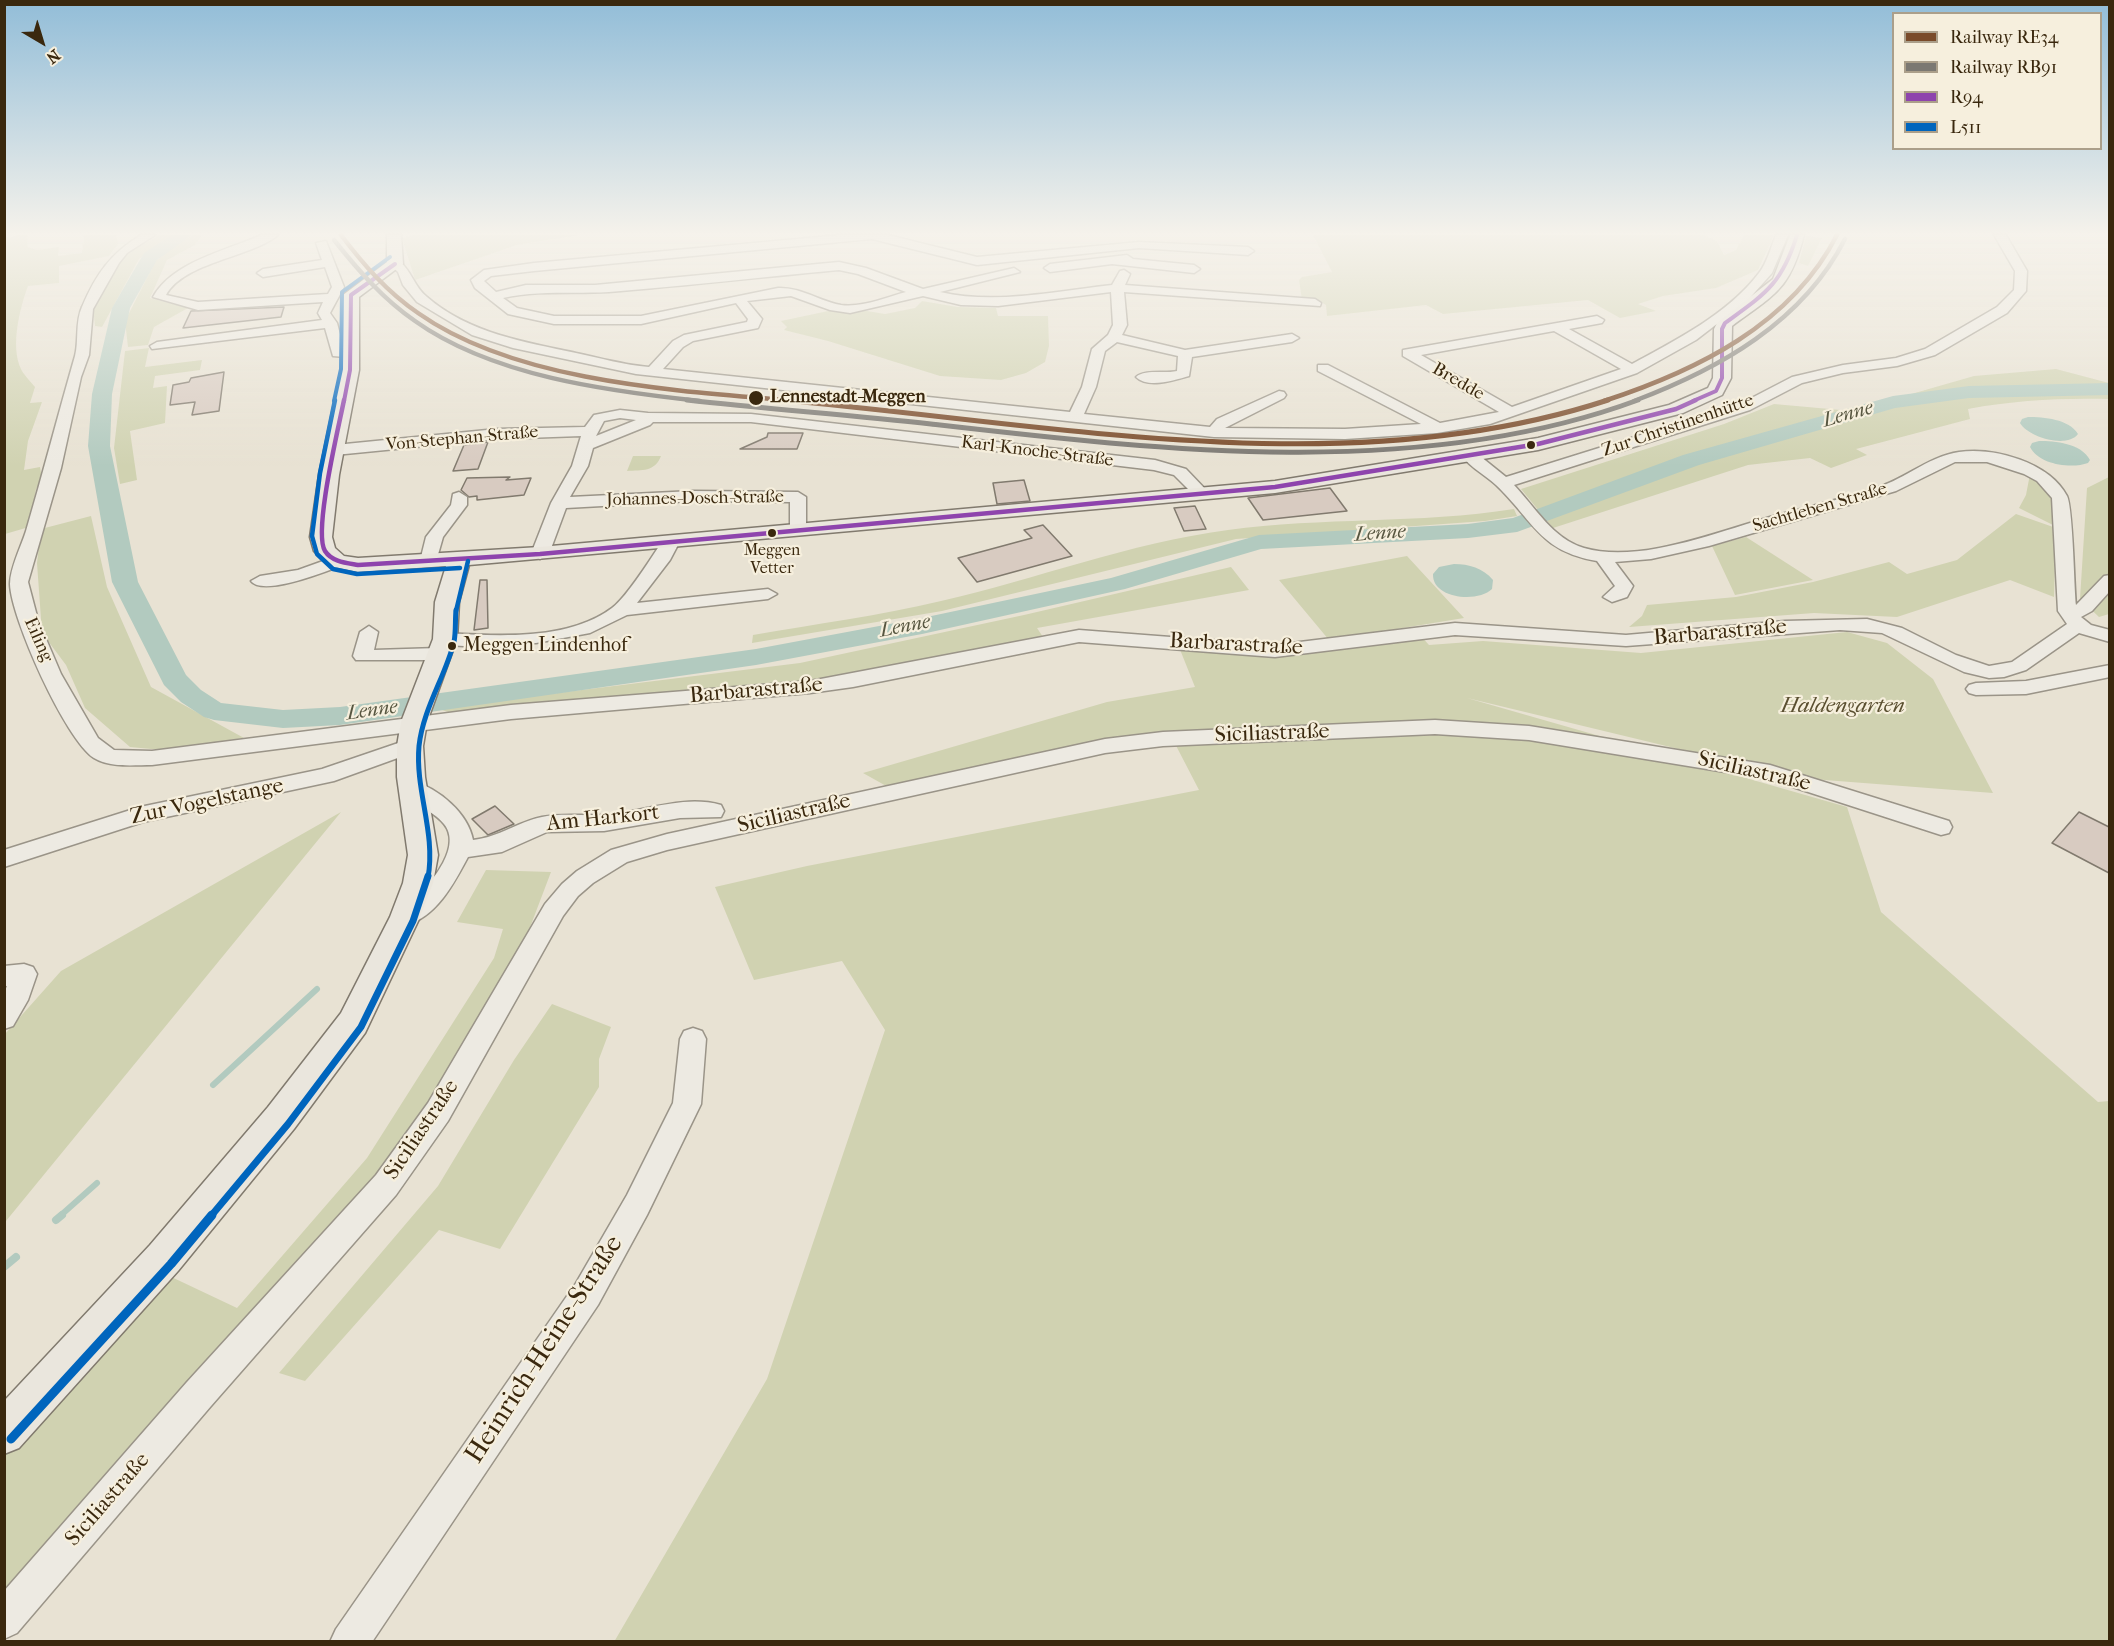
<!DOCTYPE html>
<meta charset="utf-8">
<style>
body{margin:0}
#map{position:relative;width:2114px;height:1646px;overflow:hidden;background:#e8e2d3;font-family:"IM FELL French Canon",serif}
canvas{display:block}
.frame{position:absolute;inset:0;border:6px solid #3a280e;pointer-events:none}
.legend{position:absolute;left:1892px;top:12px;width:210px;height:138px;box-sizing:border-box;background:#f6efdd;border:2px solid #ab9f8a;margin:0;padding:8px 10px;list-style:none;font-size:18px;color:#3a280e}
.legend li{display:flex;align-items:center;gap:12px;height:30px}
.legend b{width:30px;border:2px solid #ab9f8a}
.north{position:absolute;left:12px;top:12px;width:60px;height:60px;-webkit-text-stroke:4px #f6efdd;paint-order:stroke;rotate:142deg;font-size:16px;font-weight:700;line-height:24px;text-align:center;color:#3a280e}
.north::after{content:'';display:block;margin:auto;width:21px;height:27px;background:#3a280e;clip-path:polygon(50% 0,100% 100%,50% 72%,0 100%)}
</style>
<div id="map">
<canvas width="2114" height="1646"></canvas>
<div class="frame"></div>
<ul class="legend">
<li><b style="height:8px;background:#7a4b2a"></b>Railway RE34</li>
<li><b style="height:8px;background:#7b7872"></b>Railway RB91</li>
<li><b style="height:8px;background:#8e44ad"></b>R94</li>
<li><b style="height:8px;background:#0065bd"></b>L511</li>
</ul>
<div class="north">N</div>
</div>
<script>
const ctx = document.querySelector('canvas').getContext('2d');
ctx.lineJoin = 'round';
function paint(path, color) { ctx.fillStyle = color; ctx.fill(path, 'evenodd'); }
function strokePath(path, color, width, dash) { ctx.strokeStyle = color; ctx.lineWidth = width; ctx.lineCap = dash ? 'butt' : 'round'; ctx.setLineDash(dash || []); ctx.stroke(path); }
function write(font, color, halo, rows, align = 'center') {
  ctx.font = font + ' "IM FELL French Canon",serif'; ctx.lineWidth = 4.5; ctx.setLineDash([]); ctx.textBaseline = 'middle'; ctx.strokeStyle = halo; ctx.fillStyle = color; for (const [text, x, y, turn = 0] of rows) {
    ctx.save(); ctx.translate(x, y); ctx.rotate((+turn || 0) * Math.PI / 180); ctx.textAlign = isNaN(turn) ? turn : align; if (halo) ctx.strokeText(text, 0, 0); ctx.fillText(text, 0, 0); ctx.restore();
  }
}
paint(new Path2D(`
 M17,235h10l1,12 9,3 22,-3 -1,9 24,-3 2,-18h32l2,9 -9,12 -50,10v17l-31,3c-8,22 -18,60 -7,83 2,5 10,13 14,18l-5,16 12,-1 -14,39 -4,29 16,-3 2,11 -6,11 -7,38 -24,7v-298l4,2z
 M159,235h16l-36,24 -37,68 -7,-1 -2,-18 29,-51z
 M193,235h9l-7,10 -28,15 -17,38 38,10 -34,19 -6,18 -20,2 -3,-26 30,-59 14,-13z
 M414,235h165l-62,10 -102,35 -13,-42z
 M1313,235h391l13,6 7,14 12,-5 8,-15h30l-16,35 -42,18 -53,8 -25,8 18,7 -36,7 -32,-18 -145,14 -17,-9 -99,11 -1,-11 -5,-3 -19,-2 -3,-20 3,-3 30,-5z
 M1806,236l16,2 -14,28 -9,-3z
 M922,301l36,6 38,1 2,8h50l1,30 -4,16 -19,11 -25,7 -61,-4 -112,-35 -44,-11 3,-3 -6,-6 47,-10 33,-1 24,4 30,-6z
 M149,348l-4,19 57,-7 -2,10 -45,6 -2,12 14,-2 -2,37 -35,8 7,49 -17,4 -6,-36 11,-97z
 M2056,369l53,14v16c-48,-1 -93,1 -141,10l2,10 -114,30 11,6 -36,13 -21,-10 -62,7 -195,63 -32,-39 203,-65 50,-20 78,7 122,-35z
 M633,456h28c-6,16 -19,14 -34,15z
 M2030,474c23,17 22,25 25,52l-36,-18 7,-13z
 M2109,477v137l-10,3 -19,-18 7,-111z
 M1514,509l3,7 -32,5 -249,18 -294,72 -190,32 1,-8c62,-11 126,-19 188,-34 96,-22 188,-58 287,-71 94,-13 191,-6 286,-21z
 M2016,514l40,14 -2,69 -44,-17 -113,37 -83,-4 -185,14 13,-11 5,-11 89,-8 77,-15 76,-20 18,12 50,-14z
 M91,516l16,71 44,100 93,51 -82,12 -32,-3 -45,-39 -19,-43 -24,-32 -5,-70 4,-34z
 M1746,537l67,43 -78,15 -23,-49z
 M1407,556l57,62 -135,22 -50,-60z
 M1231,567l18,23 -212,38 6,9 -186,39 -400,39 -21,-7 364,-45 224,-48z
 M1847,632l40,11 46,36 60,114 -194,-15 -332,-80 380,109 34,105 217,190 11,-1v540l-1495,1 153,-263 118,-349 -43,-69 -88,19 -39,-93 92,-21 392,-76 -29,-56 -282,53 -25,-14 244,-71 88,-15 -16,-40 96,8 144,-21 10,11 54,-4 158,12z
 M341,812l-335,409 -1,2v-189l56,-63z
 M486,870l65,2 -30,79 -120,202 -396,459v-166l158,-173 74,35 130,-150 127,-200 9,-29 -46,-7z
 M552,1004l59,23 -12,32v28l-99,162 -61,-19 -134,151 -26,-8 159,-187 76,-126z`), '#d0d2b1');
paint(new Path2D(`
 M2028,417c16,0 41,2 50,17 -11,15 -50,3 -58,-11l2,-4z
 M2039,441c16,0 42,2 51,19l-2,3c-16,6 -49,2 -58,-16l2,-4z
 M1454,564c15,0 29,4 39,16l-1,9c-14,14 -60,10 -59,-15l6,-7z`), '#b2cabf');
strokePath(new Path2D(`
 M213,1085l104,-96
 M60,1216l37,-33`), '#b2cabf', 6);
strokePath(new Path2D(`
 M56,1220l6,-5
 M4,1267l12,-10`), '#b2cabf', 8);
paint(new Path2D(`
 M172,235h20l-35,25 -27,48 -18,86 -2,52 28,136 48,93 15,15 20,13 62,7 57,-3 416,-58 166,-31 189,-40 148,-43 209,-11 45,-6 170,-63 210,-59 76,-10 141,-3v12l-141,3 -74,10 -196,57 -182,67 -49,6 -207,11 -136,40 -203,45 -166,31 -416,60 -57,3 -69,-8 -10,-3 -23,-15 -17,-17 -52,-103 -24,-136 4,-52 20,-86 32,-55z`), '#b2cabf');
const building = new Path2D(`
 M284,307l-3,10 -98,11 8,-17z
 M224,372l-5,39 -27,4 3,-13 -25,3 3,-20 16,-3 2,-4z
 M768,433h35l-6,16h-57l27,-12z
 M488,442l-10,27 -25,2 11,-26z
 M510,477l-4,3 25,-2 -7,17 -47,5v-4l-8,1 -8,-7 6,-12z
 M1024,480l6,21 -33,3 -4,-21z
 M1330,488l17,23 -84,9 -15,-22z
 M1195,506l11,23 -22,2 -10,-23z
 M1043,525l29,31 -95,26 -19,-24 74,-20 -8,-8z
 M480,580h7l1,48 -14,2z
 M495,806l19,18 -26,11 -16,-16z
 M2079,812l30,15v46l-57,-30z`);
paint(building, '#d8cbc1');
strokePath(building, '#817a6e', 1.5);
const minor = new Path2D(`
 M141,235h14l-28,18 -8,10 -26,46 -4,46 -8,22 -20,91 -33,114 10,38 23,54 37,64 16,12 38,1 359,-46 299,-24 269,-51 196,15 180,-22 171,12 159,-14 82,-2 35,9 54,27 33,11 23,-4 55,-38 -9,-13 -6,-113 -15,-17 -13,-7 -37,-12h-32l-59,29 -187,55 -58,13 -36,3 18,24 -6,11 -15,5 -9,-5 12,-11 -18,-25c-58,-10 -63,-40 -101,-76 -11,-10 -26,-18 -35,-30l2,-3h12l31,25 234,-73 52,-27 51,-12 53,-7 29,-9 72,-42 17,-17 1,-19 -21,-36h12l21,36 -1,20 -19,22 -72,42 -38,11 -54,7 -41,10 -52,27 -236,75c21,22 39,54 70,63 55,16 133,-16 186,-31 38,-10 77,-19 114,-32 26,-10 47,-29 75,-33 35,-5 90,10 108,44 6,12 7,90 9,109l28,-29 6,-1v16l-18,20 -11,6 10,8 19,5v12l-31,-9 -53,37 -22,7 -15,1 -25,-6 -82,-39 -42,-3 -214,16 -171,-11 -180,22 -196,-15 -226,45 -43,6 -299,26 -359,46c-18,0 -42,3 -58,-7 -29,-19 -83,-140 -84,-174 0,-16 11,-37 16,-53 17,-58 32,-116 49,-175 4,-15 0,-34 7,-49 14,-33 29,-54 59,-72z
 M262,235h16c-26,22 -94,27 -112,60l32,7 130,-8 4,-7 -7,-20 -62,10 -6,-4 6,-4 59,-9 -6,-17 10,-2 18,46 -14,26 7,10 7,27 13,2v6l-24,-2 -8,-28 -173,21 -2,-3 7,-4 165,-22 -4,-7 5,-11 -125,8 -45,-13c19,-35 74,-47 109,-62z
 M841,235h47l89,22 162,-15 109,5 6,4 -6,4 -109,-7 -162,17 -105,-26 -338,32 -43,5 -7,5 12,11 30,-7h69l244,-23 27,6 57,21 91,-21 6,4 -80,20c56,13 116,-1 172,-7l8,-14 4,-1 6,4 -5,11 190,14 6,4 -1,3 -196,-14 3,33 -5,10 63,15 107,-16 7,4 -7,4 -100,15 -3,19c-14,4 -41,13 -53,1 9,-8 29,-3 41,-6l1,-15 -61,-14 -12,9 -9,36 -12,27 126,13 7,-8 62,-28 5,1 2,3 -2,3 -59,30 120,1 76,-5 -103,-53v-6h10l112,58 59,-11 -96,-56v-6l194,-34 7,4 -2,3 -33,6 63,35c44,-24 96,-50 127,-91 8,-10 12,-26 17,-38h12l-16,38 -24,27 -52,40 -59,33 -147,51 -53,9 -92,6 -131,-2 -578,-63 -123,-26 -41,-13 -55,-33 -14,-17 -5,-13 -9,-8 10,-3c13,10 15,26 28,36 41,36 98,45 149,56 24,5 48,12 73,14l24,-26 11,-6 63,-13 1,-3 -12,-16 -95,21h-87l-46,-10 -33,-26 -4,-8 13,-10 50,-7zM839,270l19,4 48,18c-19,5 -45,16 -65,13 -22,-4 -40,-18 -63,-17l-137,28h-87l-37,-8 -14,-10c35,-8 71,-4 106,-6 77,-6 153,-15 230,-22zM1111,292l2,33 -5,10 -16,14 -10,38 -12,25 -407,-43 20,-22 10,-6 65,-13 4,-9 -15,-18 44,-5 39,14 20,3 73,-17 38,9 37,1zM1554,331l67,38 -109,38 -91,-52z
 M1127,255l6,4 61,6 6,4 -6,4 -82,-9 -62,8 -6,-4 6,-4z
 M620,410l28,3 103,1 404,46 31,9 23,24 -2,3h-12l-21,-21 -20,-5 -403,-48h-98l-3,3 -57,23 -5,18 -18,31 123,-6 105,1 8,5v33l-2,4h-12l-2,-4v-28l-97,-1 -127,7 -17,46 -9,5 -9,-5 20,-51 21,-37 9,-30 -84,3 -162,16 -8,-5 8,-5 162,-16 88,-2 9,-12zM620,418l16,2 -40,16 8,-15z
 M459,492l8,5v8l-24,32 -8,28h-12l-3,-4 6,-24 25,-32 2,-11z
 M671,536l9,5 -10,19 -33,43 131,-14 9,5 -9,5 -141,16 -37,18 -54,10 -72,3 -19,-1 -10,-6 10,-6c52,3 123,8 167,-25 16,-12 41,-53 53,-71z
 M337,556l9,5 -3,4c-16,6 -80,32 -92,16l9,-5 38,-6z
 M369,626l9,6 -4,18 64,-2 10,6 -10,6h-82l-3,-4 7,-24z
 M2110,665v12l-84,17 -50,1 -7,-2 -3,-4 3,-4 7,-2 50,-2z
 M1435,720l94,6 241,39 179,56 3,6 -3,6 -8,2 -173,-56 -239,-39 -94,-6 -272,12 -58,7 -438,97 -40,12 -34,21 -15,13 -15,20 -115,205 -52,74 -185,211 -194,227 -13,6v-48l183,-209 189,-207 52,-72 117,-199 17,-20 15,-13 34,-21 56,-16 438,-95 58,-7z
 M410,739l7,2 4,5 -4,5 -83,30 -191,41 -139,45v-17l136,-43 182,-38z
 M413,781c26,8 55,32 60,59 27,-3 44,-18 69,-23 19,-4 41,-1 60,-2 39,-2 80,-21 119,-10l3,6 -3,6 -41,1 -76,13 -57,1 -45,20 -34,5c-15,28 -31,59 -63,69l-9,-2 -3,-7c5,-10 16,-13 24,-21 16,-15 45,-50 27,-72 -11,-14 -33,-20 -42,-35l3,-5z
 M24,964l9,3 4,7 -9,26 -15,26 -9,3v-36l3,-7h-3v-20z
 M693,1028l9,3 4,8 -5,65 -54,111 -49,90 -226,337h-42l6,-13 240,-346 51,-88 46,-92 7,-64 4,-8z`);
const major = new Path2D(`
 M387,235h14l2,29 -44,33v73l-20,105 -7,62 3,11 9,8 14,2 182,-11 735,-66 263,-43 131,-33 39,-17 5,-10 1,-49 3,-6 56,-44 17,-44h14c-14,55 -29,59 -72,91l-1,52 -9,17 -39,18 -145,37 -263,43 -806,72 -10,37 -2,37 -30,83 -4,24 2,31 13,78 -5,28 -13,34 -55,116 -71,96 -116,142 -159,177 -15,6v-53l146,-156 118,-138 73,-94 49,-96 13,-34 5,-28 -11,-78v-31l4,-24 32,-83 2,-37 11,-36 -88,6 -29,-6 -15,-15 -4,-14 9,-62 22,-105 2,-75 44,-33z`);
strokePath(minor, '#9a9488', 3);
strokePath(major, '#817a6e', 3);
paint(minor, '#edeae2');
paint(major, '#eae6dd');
strokePath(new Path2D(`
 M344,401l6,-31 1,-75 44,-31
 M1693,401l23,-10 6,-13v-49l3,-6c40,-29 57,-39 72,-88`), '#8e44ad', 4);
strokePath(new Path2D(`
 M344,400c-5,26 -31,132 -19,151 7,11 22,12 33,14l182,-11 735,-67 263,-43 138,-35 20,-9`), '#8e44ad', 4.5);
strokePath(new Path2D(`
 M334,401l7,-32 1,-77 48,-35`), '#0065bd', 4);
strokePath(new Path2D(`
 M335,400l-15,73 -8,63 5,18 16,15 24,5 103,-6
 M456,611l12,-50`), '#0065bd', 4.5);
strokePath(new Path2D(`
 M428,878c8,-46 -13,-87 -9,-132 4,-37 26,-69 35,-104 2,-10 1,-22 2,-32`), '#0065bd', 5);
strokePath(new Path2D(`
 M211,1216l77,-92 73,-97 52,-106 15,-45`), '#0065bd', 7);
strokePath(new Path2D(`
 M11,1439l160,-175 41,-49`), '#0065bd', 9);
strokePath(new Path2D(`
 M341,235c22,29 46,57 77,78 99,70 262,78 380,88
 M1604,401c92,-30 187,-76 233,-166`), '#7a4b2a', 4.5);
strokePath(new Path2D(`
 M780,400c268,23 566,86 828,0`), '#7a4b2a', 5);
strokePath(new Path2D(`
 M334,240c24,30 49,59 81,81 77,55 192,70 285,80
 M1634,401c85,-32 169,-79 211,-162`), '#7b7872', 4.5);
strokePath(new Path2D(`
 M687,400c81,9 163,15 244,24 226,26 489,57 707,-24`), '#7b7872', 5);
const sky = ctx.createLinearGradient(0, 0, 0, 466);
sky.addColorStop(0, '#92bdd8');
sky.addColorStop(0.5, '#f5f2eb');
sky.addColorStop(1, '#f5f2eb00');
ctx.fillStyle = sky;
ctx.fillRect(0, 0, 2114, 466);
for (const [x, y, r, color] of [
 [756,398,8,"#3a280e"],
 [1531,445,5,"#3a280e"],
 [772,533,5,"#3a280e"],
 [452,646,5,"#3a280e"]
]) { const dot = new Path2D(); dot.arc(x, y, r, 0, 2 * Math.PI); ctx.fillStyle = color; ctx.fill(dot); strokePath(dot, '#f6efdd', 2); }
write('16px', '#3a280e', '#f6efdd', [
 ["Meggen",772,551],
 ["Vetter",772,569]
]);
write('18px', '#3a280e', '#f6efdd', [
 ["Bredde",1458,382,30],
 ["Zur Christinenhütte",1678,426,-19],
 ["Von-Stephan-Straße",462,439,-5],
 ["Karl-Knoche-Straße",1037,452,7],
 ["Johannes-Dosch-Straße",695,499,-1],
 ["Sachtleben Straße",1820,508,-16],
 ["Eiling",38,640,66]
]);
write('bold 18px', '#3a280e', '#f6efdd', [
 ["Lennestadt-Meggen",770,398]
], 'left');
write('italic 20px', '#575640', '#f6efdd', [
 ["Lenne",1848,415,-16],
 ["Lenne",1380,534,-4],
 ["Lenne",905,627,-11],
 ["Lenne",372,711,-8]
]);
write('20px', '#3a280e', '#f6efdd', [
 ["Meggen Lindenhof",463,646]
], 'left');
write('22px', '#3a280e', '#f6efdd', [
 ["Barbarastraße",1720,633,-5],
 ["Barbarastraße",1236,645,3],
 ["Barbarastraße",756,691,-5],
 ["Siciliastraße",1272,734,-2],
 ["Siciliastraße",1754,772,13],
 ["Zur Vogelstange",207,802,-12],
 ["Siciliastraße",794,814,-13],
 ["Am Harkort",603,819,-6],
 ["Siciliastraße",422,1130,-56],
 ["Siciliastraße",108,1500,-49]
]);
write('italic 22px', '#5a4f30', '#f6efdd', [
 ["Haldengarten",1843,707]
]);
write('27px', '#3a280e', '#f6efdd', [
 ["Heinrich-Heine-Straße",545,1350,-57]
]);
</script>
